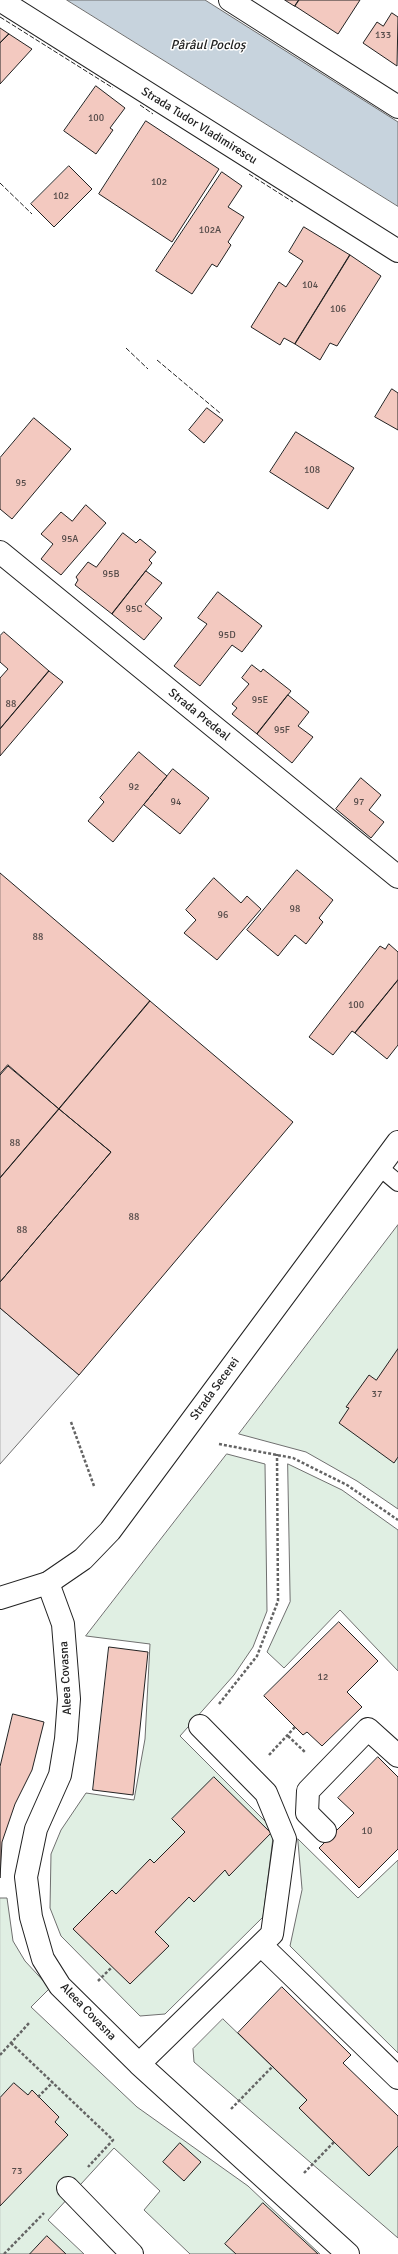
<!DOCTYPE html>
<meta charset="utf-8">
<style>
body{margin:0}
canvas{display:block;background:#fff}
</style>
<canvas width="398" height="2254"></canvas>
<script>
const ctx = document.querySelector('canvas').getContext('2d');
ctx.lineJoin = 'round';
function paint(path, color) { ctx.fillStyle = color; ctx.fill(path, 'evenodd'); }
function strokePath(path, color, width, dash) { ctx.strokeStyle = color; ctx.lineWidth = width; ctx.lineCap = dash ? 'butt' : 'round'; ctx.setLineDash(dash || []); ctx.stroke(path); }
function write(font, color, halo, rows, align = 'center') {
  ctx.font = font + ' Signika,sans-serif'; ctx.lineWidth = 3; ctx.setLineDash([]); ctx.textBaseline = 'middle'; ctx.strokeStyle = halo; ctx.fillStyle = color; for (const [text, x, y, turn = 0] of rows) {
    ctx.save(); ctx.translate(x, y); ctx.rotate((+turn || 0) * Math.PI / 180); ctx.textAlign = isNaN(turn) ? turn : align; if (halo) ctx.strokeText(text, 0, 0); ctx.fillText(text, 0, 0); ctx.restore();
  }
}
const green = new Path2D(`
 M398,1225v284l-41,-28 -51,-29 -67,-18z
 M227,1454l38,10 2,147 -14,36 -19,28 -54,61 94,94 -11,87 -98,97 -25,2 -79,-80 -11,-28 1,-54 10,-24 25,-37 48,7 11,-61 5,-95 -64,-8z
 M288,1464l54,26 56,40v141l-58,-61 -56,58 -17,-16 23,-50z
 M298,1839l60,59 40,-38v193l-108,-107 12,-56z
 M0,1898h7l6,43 12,20 25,27 -19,19 106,100 111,79 72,68h-130l-46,-44 16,-19 -46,-43 -66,72 36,34h-84z
 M223,2019l84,81 -8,8 35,34 64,4v92l-204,-176 -1,-13z`);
paint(green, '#e0efe3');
strokePath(green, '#6f6f6f', 1);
const parking = new Path2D(`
 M0,1308l79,67 -79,89z`);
paint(parking, '#ededed');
strokePath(parking, '#6f6f6f', 1);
const water = new Path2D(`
 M67,0h138l193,122v84z`);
paint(water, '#c7d3dd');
strokePath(water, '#6f6f6f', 1);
const building = new Path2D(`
 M285,0h14l-4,6z
 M299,0h61l-22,34 -43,-28z
 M392,13l6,4 -1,49 -34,-23 14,-21 6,4z
 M0,28l9,6 -9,9z
 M9,34l23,15 -32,35v-41z
 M96,86l29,22 -15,20 3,2 -17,24 -32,-23z
 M146,121l73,48 -47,73 -73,-48z
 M69,166l23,23 -38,38 -23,-23z
 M222,172l20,14 -14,21 16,10 -16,25 3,3 -14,22 -5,-3 -20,30 -36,-23z
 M304,227l46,28 -55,89 -11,-6 -4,7 -29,-18 28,-45 7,5 17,-26 -14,-9z
 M350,255l31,21 -44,70 -7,-3 -10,17 -25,-16z
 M392,389l6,4v37l-23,-13z
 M207,408l16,12 -19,23 -15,-13z
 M34,418l37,31 -59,70 -12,-10v-51z
 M296,432l58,36 -26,41 -58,-37z
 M86,505l20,18 -45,52 -20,-16 12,-15 -12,-10 20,-22 11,9z
 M123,533l13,10 4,-4 16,13 -7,8 3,3 -40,51 -37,-29 3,-5 -2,-3 12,-15 8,5z
 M146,571l16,12 -17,21 17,14 -18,22 -32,-26z
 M218,592l44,34 -20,26 -10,-7 -32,41 -26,-20 33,-42 -9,-6z
 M4,632l45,39 -49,58v-51l8,-9 -8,-7v-26z
 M252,665l9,7 2,-3 28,22 -34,43 -25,-20 5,-6 -5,-4 17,-20 -7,-6z
 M49,671l14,11 -63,74v-27z
 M288,695l21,17 -11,14 15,11 -21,26 -35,-29z
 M139,752l28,24 -54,66 -25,-21 16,-19 -4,-4z
 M173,769l36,29 -29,36 -36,-29z
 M361,778l20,17 -12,15 15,12 -13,16 -35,-29z
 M297,870l36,30 -14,18 4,4 -17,22 -11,-9 -17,21 -31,-26z
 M0,873l150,128 -91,108 -51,-43 -8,9z
 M214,878l27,25 6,-7 14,13 -44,51 -33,-27 12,-13 -10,-10z
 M389,944l9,8v28l-43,53 -3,-2 -19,24 -24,-18 71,-91 5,3z
 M398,980v65l-11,14 -32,-26z
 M150,1001l143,121 -214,253 -79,-67v-26l111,-130 -52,-43z
 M8,1065l51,44 -59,69v-104z
 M59,1109l52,43 -111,130v-104z
 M398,1349v108l-4,6 -55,-40 10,-15 -3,-1 23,-32 7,5z
 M339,1622l39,39 -31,31 15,15 -40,39 -15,-14 -4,3 -39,-39z
 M109,1647l39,5 -15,143 -40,-5z
 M13,1714l31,8 -12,48 -17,34 -13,38 -2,36v-111z
 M378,1757l20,20v72l-39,39 -40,-40 35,-35 -16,-15z
 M214,1777l57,56 -42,43 -4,-6 -31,32 -5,-5 -34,35 14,14 -39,38 -57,-55 39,-39 4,4 34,-35 4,4 31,-31 -13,-13z
 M282,1987l69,68 -8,8 55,53v30l-29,30 -70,-68 8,-8 -69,-67z
 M14,2083l14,12 4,-5 27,27 -4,5 13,13 -68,71v-108z
 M180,2143l21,19 -17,19 -21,-19z
 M263,2203l55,51h-82l-11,-10z
 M47,2236l19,18h-36z`);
paint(building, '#f3c9c0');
strokePath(building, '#222', 1);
const lane = new Path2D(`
 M379,1167l19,16`);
const street = new Path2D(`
 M0,0l398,251
 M230,0l168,107
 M48,1583l15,41 6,75 -3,40 -6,36 -24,54 -10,48 5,40 12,42 17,27 79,78 209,190
 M325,1831l-18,-18 1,-22 60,-62 30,27
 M261,1945l137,133
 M139,2064l133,-130 13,-95 -19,-46 -66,-67
 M68,2188l64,66`);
const secondary = new Path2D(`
 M0,552l398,325
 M0,1598l48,-15 35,-24 27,-28 288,-389`);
strokePath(lane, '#222', 18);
strokePath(street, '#222', 24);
strokePath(secondary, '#222', 24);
strokePath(new Path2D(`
 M71,1422l23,64
 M219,1444l74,14 54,27 51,35
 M219,1704l38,-48 21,-55 -1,-147
 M288,1736l18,17
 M269,1755l26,-28
 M98,1981l14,-14
 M11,2043l102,97 -25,27
 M0,2055l30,-33
 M38,2097l15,-15
 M231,2109l42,-43
 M304,2173l30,-31
 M4,2254l40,-41`), '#646464', 2.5, [3, 2]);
strokePath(lane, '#fff', 16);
strokePath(street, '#fff', 22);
strokePath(secondary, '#fff', 22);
strokePath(new Path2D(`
 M0,17l113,71
 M140,105l13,9
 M249,174l44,28
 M0,183l32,31
 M126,348l22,21
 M157,360l63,53`), '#222', 1, [5, 2]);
write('10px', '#564c4a', null, [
 ["133",383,35],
 ["100",96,118],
 ["102",159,182],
 ["102",61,196],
 ["102A",210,230],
 ["104",310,285],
 ["106",338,309],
 ["108",312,470],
 ["95",21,483],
 ["95A",70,539],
 ["95B",111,574],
 ["95C",134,609],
 ["95D",227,635],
 ["95E",260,700],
 ["88",11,704],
 ["95F",282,730],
 ["92",134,787],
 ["94",176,802],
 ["97",359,802],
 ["98",295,909],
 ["96",223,915],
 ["88",38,937],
 ["100",356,1005],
 ["88",15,1143],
 ["88",134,1217],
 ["88",22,1230],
 ["37",377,1394],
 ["12",323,1677],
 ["10",367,1831],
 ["73",17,2171]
]);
write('12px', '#222', '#fff', [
 ["Strada Tudor Vladimirescu",199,126,32],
 ["Strada Predeal",199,715,39],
 ["Strada Secerei",215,1389,-54],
 ["Aleea Covasna",66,1678,-93],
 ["Aleea Covasna",88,2012,46]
]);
write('italic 13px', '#222', '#fff', [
 ["Pârâul Pocloș",208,46]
]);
</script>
